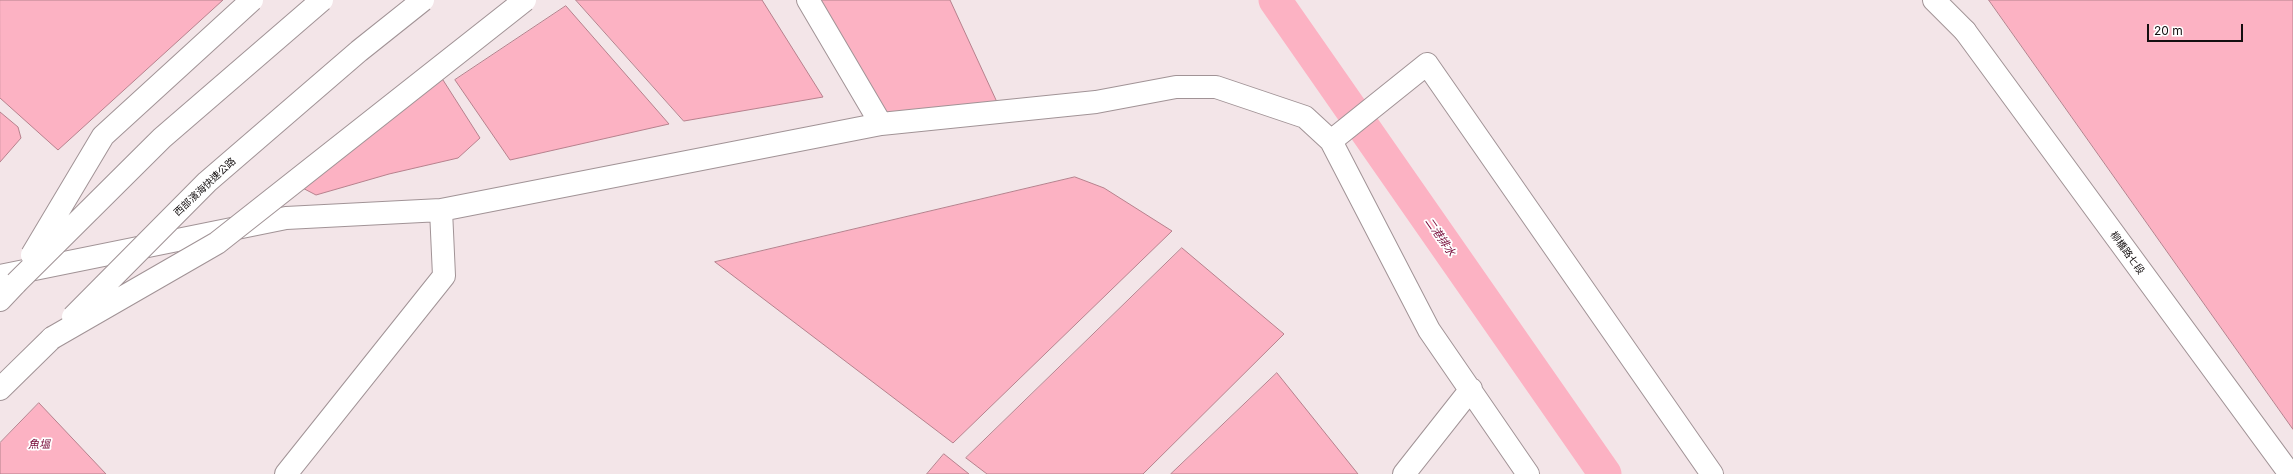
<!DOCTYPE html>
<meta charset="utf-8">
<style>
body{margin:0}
#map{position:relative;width:2293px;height:474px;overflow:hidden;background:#f3e5e8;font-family:Inter,sans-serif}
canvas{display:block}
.scale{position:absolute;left:2147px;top:24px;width:96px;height:18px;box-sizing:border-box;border:2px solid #140f10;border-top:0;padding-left:5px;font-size:12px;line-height:14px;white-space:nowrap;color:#140f10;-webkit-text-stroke:3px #fff;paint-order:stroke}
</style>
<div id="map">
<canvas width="2293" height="474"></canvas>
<div class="scale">20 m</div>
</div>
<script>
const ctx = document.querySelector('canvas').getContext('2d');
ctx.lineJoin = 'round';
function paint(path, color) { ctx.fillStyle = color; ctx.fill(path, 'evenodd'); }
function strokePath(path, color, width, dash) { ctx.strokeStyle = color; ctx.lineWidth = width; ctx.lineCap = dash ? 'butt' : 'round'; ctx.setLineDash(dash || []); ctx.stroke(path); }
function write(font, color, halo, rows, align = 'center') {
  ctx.font = font + ' Inter,"Noto Sans TC",sans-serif'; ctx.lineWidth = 3.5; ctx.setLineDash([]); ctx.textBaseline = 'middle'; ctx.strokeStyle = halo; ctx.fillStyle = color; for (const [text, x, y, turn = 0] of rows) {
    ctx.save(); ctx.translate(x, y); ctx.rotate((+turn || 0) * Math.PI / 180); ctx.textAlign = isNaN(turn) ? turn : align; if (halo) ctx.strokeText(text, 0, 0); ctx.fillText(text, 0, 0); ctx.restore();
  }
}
const water = new Path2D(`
 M0,0h223l-165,150 -58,-52z
 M576,0h186l61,97 -139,24z
 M808,0h142l52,113 -121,11z
 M1989,0h304v429z
 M566,6l103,118 -159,36 -55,-80z
 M443,80l37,58 -22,20 -69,16 -73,21 -23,-12z
 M0,112l18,15 3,11 -21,24z
 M1075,177l29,11 68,43 -219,212 -238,-181z
 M1182,248l102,86 -141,140h-156l-21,-16z
 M1277,373l81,101h-187z
 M39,403l67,71h-106v-31z
 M944,454l25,20h-42z`);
paint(water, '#fcb2c3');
strokePath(water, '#b6818d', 1);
strokePath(new Path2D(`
 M1275,0l330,474`), '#fcb2c3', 33);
const minor = new Path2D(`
 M808,0l73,124 215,-22 80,-15h40l89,30 26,24 98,189 99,144
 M1331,141l96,-77 285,410
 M0,276l286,-58 155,-8
 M286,474l158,-198 -3,-66 440,-86
 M1404,474l67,-85`);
const major = new Path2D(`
 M1965,31l325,443`);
const highway = new Path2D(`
 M1934,0l31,31
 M0,300l16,-17
 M0,389l52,-51`);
strokePath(minor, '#a19396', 24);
strokePath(major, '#a19396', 24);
strokePath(highway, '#a19396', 24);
strokePath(minor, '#fff', 22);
strokePath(major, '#fff', 22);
strokePath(highway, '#fff', 22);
const highwayBridge = new Path2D(`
 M32,255l71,-119 149,-136
 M16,283l146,-145 160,-138
 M73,317l134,-135 152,-131 64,-51
 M52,338l165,-95 308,-243`);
strokePath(highwayBridge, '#a19396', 24, []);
strokePath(highwayBridge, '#fff', 22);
write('10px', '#140f10', '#fff', [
 ["西部濱海快速公路",205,187,-43],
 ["柳橋路七段",2127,253,54]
]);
write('italic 11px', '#760a38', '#fff', [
 ["二港排水",1440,237,55],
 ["魚塭",39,445]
]);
</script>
